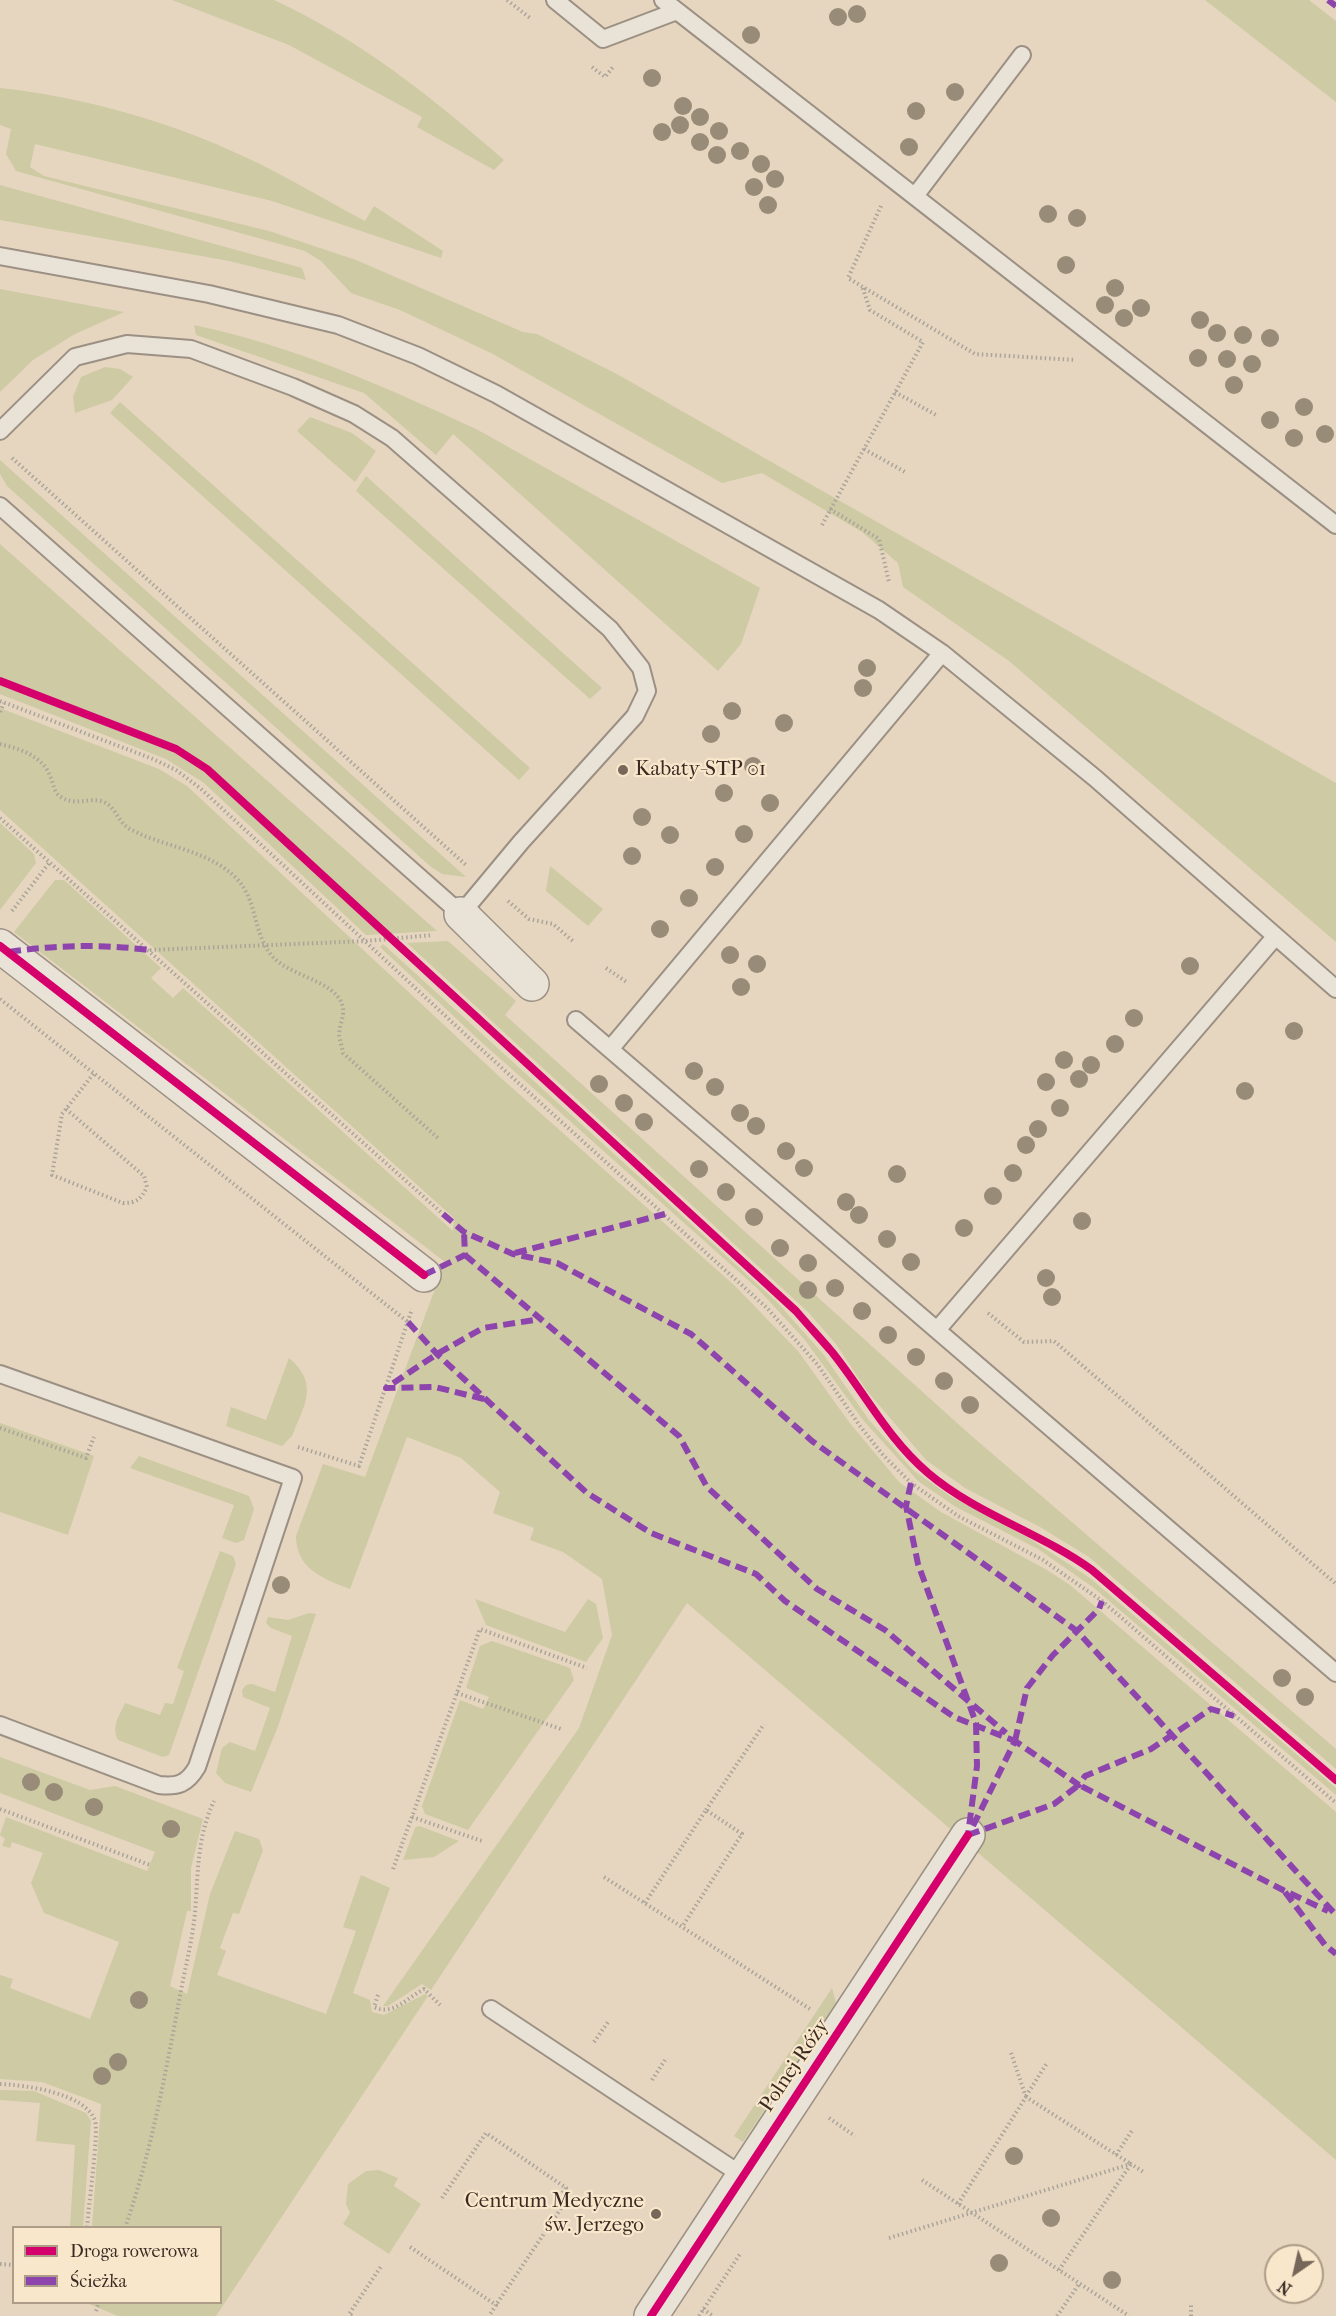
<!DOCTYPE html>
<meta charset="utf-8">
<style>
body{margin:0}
#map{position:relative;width:1336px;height:2316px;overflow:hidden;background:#e6d6bf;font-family:"IM FELL French Canon",serif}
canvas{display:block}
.legend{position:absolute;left:12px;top:2226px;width:210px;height:78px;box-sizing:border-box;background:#f9e7cb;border:2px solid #ac9c88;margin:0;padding:8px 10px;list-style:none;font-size:18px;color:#392b24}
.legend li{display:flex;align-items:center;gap:12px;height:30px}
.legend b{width:30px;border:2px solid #ac9c88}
.north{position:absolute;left:1264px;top:2244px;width:60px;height:60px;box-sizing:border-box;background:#f9e7cb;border:2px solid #ac9c88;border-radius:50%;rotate:214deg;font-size:16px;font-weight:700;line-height:24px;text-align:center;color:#392b24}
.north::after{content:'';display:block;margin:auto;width:21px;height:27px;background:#76675a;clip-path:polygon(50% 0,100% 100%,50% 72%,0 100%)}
</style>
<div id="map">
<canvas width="1336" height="2316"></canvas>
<ul class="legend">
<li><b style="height:8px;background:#d6006c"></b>Droga rowerowa</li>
<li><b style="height:8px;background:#8e44ad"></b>Ścieżka</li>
</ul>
<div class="north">N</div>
</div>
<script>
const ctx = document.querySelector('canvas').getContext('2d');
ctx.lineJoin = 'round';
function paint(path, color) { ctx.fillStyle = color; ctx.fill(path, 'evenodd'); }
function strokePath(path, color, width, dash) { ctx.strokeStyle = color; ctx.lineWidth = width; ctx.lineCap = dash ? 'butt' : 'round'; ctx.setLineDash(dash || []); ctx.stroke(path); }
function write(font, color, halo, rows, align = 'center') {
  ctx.font = font + ' "IM FELL French Canon",serif'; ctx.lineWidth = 4.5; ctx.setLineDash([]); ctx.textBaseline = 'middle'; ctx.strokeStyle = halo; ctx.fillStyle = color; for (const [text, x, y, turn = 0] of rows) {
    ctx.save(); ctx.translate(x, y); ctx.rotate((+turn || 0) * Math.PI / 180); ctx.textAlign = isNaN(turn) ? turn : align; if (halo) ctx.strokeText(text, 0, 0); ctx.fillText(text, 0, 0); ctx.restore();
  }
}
paint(new Path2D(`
 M172,0h102c90,42 156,96 230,160l-10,10 -77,-43 5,-10 -133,-72z
 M1205,0h104l27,21v81z
 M0,88c83,9 169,33 245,69 41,19 80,43 120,64l9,-15 69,45 -2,7 -169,-57 -237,-57 -5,23 14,9 225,55 87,29 167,72 14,2 78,39 721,410v159l-327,-281 -106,-74 -5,-24 -36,-31 -100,-59 -40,10 -231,-130 -91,-43 -49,-17 -30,-32 -16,-10 -289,-80 -10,-17 5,-25 -11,-4z
 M0,185l302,83 4,12 -77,-19 -229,-41z
 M0,289l124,23 -49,22 -42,26 -33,32z
 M194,325c100,21 192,62 284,105l282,158 -19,56 -23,27 -265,-237 -17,21 -72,-62 -168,-58z
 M105,367l15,2 13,8 -21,23 -37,13 -2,-16 8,-20z
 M120,402l410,366 -11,12 -409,-367z
 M310,417l42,16 24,18 -21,31 -58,-51z
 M0,460l466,417 -24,-3 -12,-8 -423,-380 -7,-12z
 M366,476l236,212 -12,11 -234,-208z
 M0,544l437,387 -71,4 -162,-152 -38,-24 -166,-65z
 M0,708l159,61 28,17 314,292 234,208 63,65 51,71 50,60 42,30 106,58 23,15 266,227v348l-649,-557 -256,387 -9,-6 -34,22h-5l196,-278 33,-93 -10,-56 -39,-27 -33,-12 4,-12 -41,-15 7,-21 -39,-34 -54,-21 -57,152c-26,-10 -54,-20 -54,-53l27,-72 42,13 80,-215 -431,-330 41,-52h9l97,88 -10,10 22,20 10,-10 270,243 1,-13 -454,-408z
 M0,823l34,31 2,9 -36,47z
 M550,866l53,43 -15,17 -42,-35z
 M448,941l68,60 -11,14 462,417 369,317v20l-247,-212 -49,-30 -75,-39 -39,-28 -59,-69 -31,-47 -28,-32 -401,-369z
 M383,944l394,358 46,52 46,66 44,50 37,26 77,41 63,41 246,210v7l-242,-207 -56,-39 -82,-42 -38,-26 -55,-61 -58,-80 -47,-51 -281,-251 -97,-91z
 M289,1358c31,26 15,48 3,78l-10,10 -56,-20 5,-19 35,13z
 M0,1423l94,33 -26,79 -68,-23z
 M139,1456l110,40 5,13 -10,31 -8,3 -14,-5 12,-33 -104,-37z
 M220,1551l13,5 3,8 -67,191 -6,2 -45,-17c-7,-13 1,-24 7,-37l35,12 5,-12 8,1 11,-33 -7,-3z
 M475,1599l90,33 23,-33 8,5 7,34 -17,24 -100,-37z
 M309,1613l7,1 -39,115 -26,63 -26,-9 -9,-10 6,-25 8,-6 25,9 15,-43 -27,-11 -1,-7 4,-5 6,-1 23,8 17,-56 -21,-8 -5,-5 2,-6 20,3z
 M492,1641l78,27 4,12 -106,150 -43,-16 -3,-8 38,-106 23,9 6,-12 -23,-9 14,-42z
 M0,1757l90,33 25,-4 88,33 -12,49v43h-4l-17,75 17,8 23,-100 25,-63 24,8 4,11 -24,64 -6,-1 -13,35 6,3 -9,24 109,39 30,-83 -13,-4 18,-52 29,13 -37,105 17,7 2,12 12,3 41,-21 3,2 -212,320h-98l-31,-13 133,-1v-74l-128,-1 9,-123 -59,-22 -42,-3v-104l13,4 -3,9 80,31 29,-77 -75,-29 -13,-30 12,-30 -31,-11 -2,6 -8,-2 3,-7 -5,-4 6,-18 141,54 8,-19 -155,-59z
 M418,1826l4,1 37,14 -25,16 -31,3 12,-32z
 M832,1988l4,15 -93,139 -9,-6z
 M0,2090l34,1 52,22 5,8 -8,106h-13l5,-82 -39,-4 4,-38 -40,-3z
 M379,2170l19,8 -4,8 27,18 -32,50 -46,-30 7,-11 -4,-9 2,-20 18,-13z`), '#cdcaa4');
const service = new Path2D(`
 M555,0l48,39 74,-28
 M663,0l673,525
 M915,196l107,-141
 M0,256l209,38 129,31 80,31 78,38 383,216 63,43 153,125 241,211
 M0,431l75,-74 52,-13 64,5 102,38 61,27 38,24 218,191 31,39 6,23 -12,25 -114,126 -60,72 -461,-408
 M576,1020l760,653
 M611,1048l331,-395
 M937,1330l338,-393
 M0,1374l293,104 -96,289c-10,17 -19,20 -38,18l-159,-60
 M491,2009l252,167`);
const minor = new Path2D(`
 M461,914l71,70
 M0,946l424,329
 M651,2316l317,-481`);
strokePath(service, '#9b9083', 20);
strokePath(minor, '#9b9083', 36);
strokePath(new Path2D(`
 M507,0l23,18
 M592,67l13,10 8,-10
 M881,206l-33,72 127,76 101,6
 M895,392l41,23
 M864,449l41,23
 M12,458l454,407
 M830,509l49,30 10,43
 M822,525l101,-183 -53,-32 -8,-24
 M0,701l153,58 23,11 24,18 281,261 286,259 50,56 43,62 23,29 28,28 47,33 85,44 59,41 234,202
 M0,712l4,-9
 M0,744c21,5 43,12 51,34 3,7 3,15 10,19 14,9 26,1 40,4 15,4 16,21 29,28 35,19 77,20 106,49 22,22 16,54 36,78 17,20 61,24 70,48 4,11 -3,20 -3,31 1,6 3,12 4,18l96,86
 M0,818l443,396
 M508,901l21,18 24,5 21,18
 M12,911l37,-48
 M150,950l216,-9 67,-6
 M606,968l22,15
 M0,999l408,323
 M66,1109l78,67 3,11c-6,12 -10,16 -24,16l-71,-28 10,-61 4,-5 28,-36
 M988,1313l36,29 30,-1 282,243
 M0,1428l86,30 8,-21
 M298,1447l61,19 53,-157
 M457,1693l104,36
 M0,1809l150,56
 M706,1810l58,-86
 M412,1817l70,24
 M393,1869l87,-240 107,39
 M604,1877l206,132
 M645,1903l61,-93 36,24 -60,93
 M378,1995l-4,12c19,9 33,-9 50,-18l16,16
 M594,2042l14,-20
 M1011,2053l15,44
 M652,2080l13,-20
 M0,2084c25,1 86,9 95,37 4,12 -7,88 -8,107
 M1026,2096l21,-33
 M829,2118l26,18
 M1116,2155l17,-26
 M922,2180l207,136
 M442,2198l44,-65 80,55 -4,6 6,4 -72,107
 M958,2204l68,-107 105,67 -72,106
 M125,2228c25,-72 39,-147 53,-221 5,-31 14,-63 17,-94 3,-38 2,-77 19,-112
 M889,2238l242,-74 14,9
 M410,2247l86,58 -7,11
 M0,2264l14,1
 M703,2309l10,7
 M96,2311l3,-9
 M352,2316l-3,-2 33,-49
 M699,2316l41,-62
 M1057,2316l22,-32
 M1191,2316v-12`), '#aaa49a', 4, [1.5, 3]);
strokePath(service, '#e9e2d6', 16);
strokePath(minor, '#e9e2d6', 33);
strokePath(new Path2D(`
 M1328,0l8,6
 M9,952c47,-7 92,-8 140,-2
 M443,1214l21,18 49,22 44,9 134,71 121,107 265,190 259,284
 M515,1253l150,-39
 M465,1255l214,181 28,51 110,102 68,41 121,103
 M424,1275l41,-20 -1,-23
 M408,1322l29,32 150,139 64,40 105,41 29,27 169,116 61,24
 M484,1399l-49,-12 -49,1 51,-34 46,-26 58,-9
 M911,1483l-5,23 12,58 58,159 1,43 -9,69
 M1015,1741l12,-53 26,-33 46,-46 3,-8
 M973,1826l42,-85 64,44 6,-9 66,-27 60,-40 23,7
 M968,1835l86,-31 25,-19 204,105 45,21
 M1285,1892l40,53 11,9`), '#8e44ad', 6, [12, 6]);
strokePath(new Path2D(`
 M0,681l176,68 31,20 589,542c12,14 24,27 36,41 33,41 55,86 96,121 48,41 113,60 164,97l244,210
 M0,946l424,329
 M651,2316l317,-481`), '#d6006c', 8);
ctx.fillStyle = '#988c78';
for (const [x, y] of [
 [857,14],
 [838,17],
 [751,35],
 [652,78],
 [955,92],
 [683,106],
 [916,111],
 [700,117],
 [680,125],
 [719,131],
 [662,132],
 [700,142],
 [909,147],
 [740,151],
 [717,155],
 [761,164],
 [775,179],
 [754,187],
 [768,205],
 [1048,214],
 [1077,218],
 [1066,265],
 [1115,288],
 [1105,305],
 [1141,308],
 [1124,318],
 [1200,320],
 [1217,333],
 [1243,335],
 [1270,338],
 [1198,358],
 [1227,359],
 [1252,364],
 [1234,385],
 [1304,407],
 [1270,420],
 [1325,434],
 [1294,438],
 [867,668],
 [863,688],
 [732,711],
 [784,723],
 [711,734],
 [753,766],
 [724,793],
 [770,803],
 [642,817],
 [744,834],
 [670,835],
 [632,856],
 [715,867],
 [689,898],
 [660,929],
 [730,955],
 [757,964],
 [1190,966],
 [741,987],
 [1134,1018],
 [1294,1031],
 [1115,1044],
 [1064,1060],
 [1091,1065],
 [694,1071],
 [1079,1079],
 [1046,1082],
 [599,1084],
 [715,1087],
 [1245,1091],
 [624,1103],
 [1060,1108],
 [740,1113],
 [644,1122],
 [756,1126],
 [1038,1129],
 [1026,1145],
 [786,1151],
 [804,1168],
 [699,1169],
 [1013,1173],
 [897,1174],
 [726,1192],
 [993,1196],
 [846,1202],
 [859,1215],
 [754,1217],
 [1082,1221],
 [964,1228],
 [887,1239],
 [780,1248],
 [911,1262],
 [808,1263],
 [1046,1278],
 [835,1288],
 [808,1290],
 [1052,1297],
 [862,1311],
 [888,1335],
 [916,1357],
 [944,1381],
 [970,1405],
 [281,1585],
 [1282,1678],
 [1305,1697],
 [31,1782],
 [54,1792],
 [94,1807],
 [171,1829],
 [139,2000],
 [118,2062],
 [102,2076],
 [1014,2156],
 [1051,2218],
 [999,2263],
 [1112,2280]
]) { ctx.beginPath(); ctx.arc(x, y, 9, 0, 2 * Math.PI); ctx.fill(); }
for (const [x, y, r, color] of [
 [623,770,6,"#76675a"],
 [656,2214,6,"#76675a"]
]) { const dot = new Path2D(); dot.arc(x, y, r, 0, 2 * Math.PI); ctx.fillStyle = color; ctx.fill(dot); strokePath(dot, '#f9e7cb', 2); }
write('21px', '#392b24', '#f9e7cb', [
 ["Kabaty-STP 01",635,770],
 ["Centrum Medyczne",644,2202,"right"],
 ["św. Jerzego",644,2226,"right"]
], 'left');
write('21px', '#392b24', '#f9e7cb', [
 ["Polnej Róży",795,2066,-56]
]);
</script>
